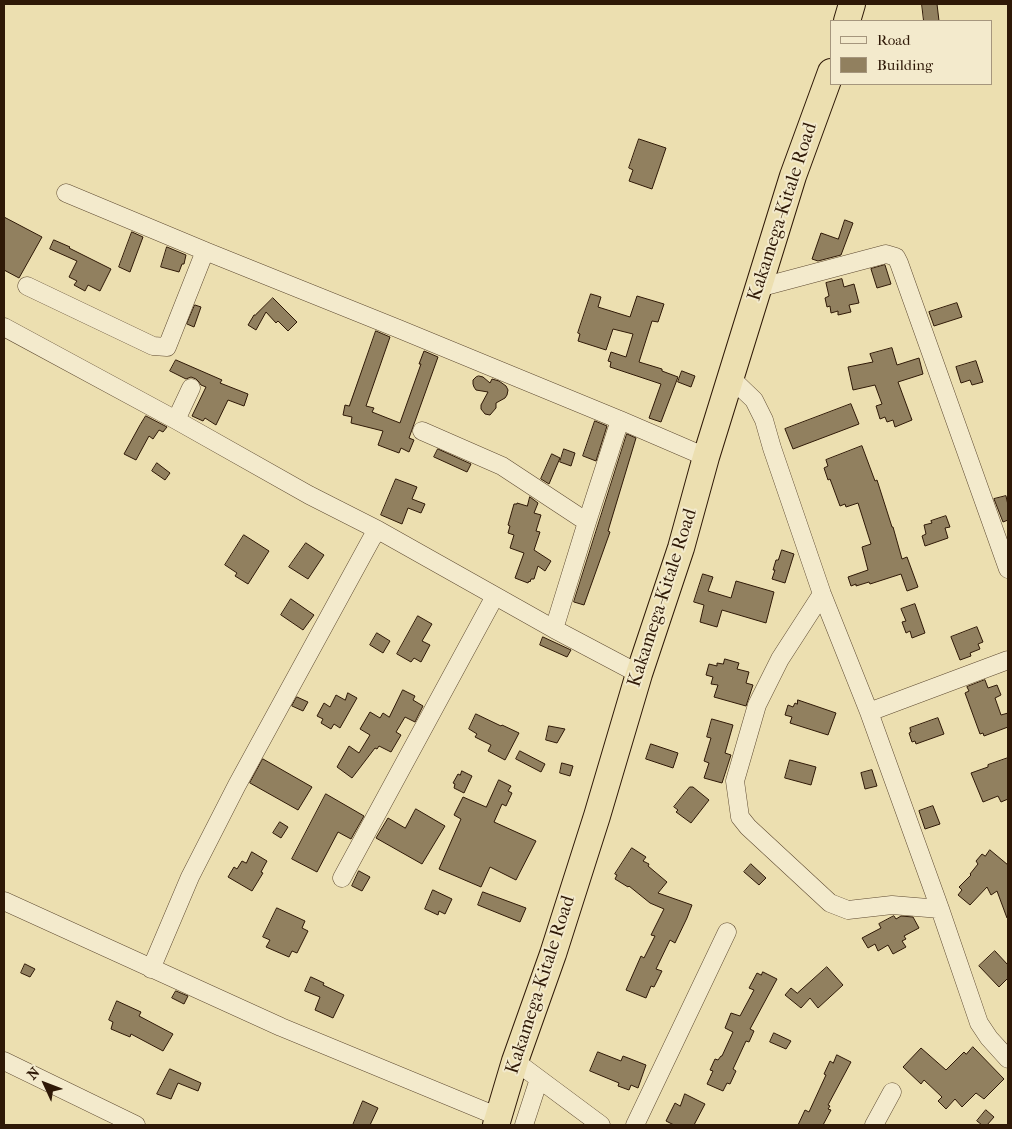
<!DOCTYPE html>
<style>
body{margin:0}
#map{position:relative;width:1012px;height:1129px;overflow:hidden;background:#ecdfb0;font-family:"IM FELL French Canon",serif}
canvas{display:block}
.frame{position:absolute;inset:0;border:5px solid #2f1907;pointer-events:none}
.legend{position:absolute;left:830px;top:20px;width:162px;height:65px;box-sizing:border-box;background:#f3eacc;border:1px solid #a5967d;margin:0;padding:6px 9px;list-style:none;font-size:15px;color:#2f1907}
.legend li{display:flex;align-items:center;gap:10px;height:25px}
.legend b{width:25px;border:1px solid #a5967d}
.north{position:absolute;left:20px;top:1059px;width:50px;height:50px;-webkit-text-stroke:4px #f3eacc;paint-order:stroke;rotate:313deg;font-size:14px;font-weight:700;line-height:20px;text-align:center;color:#2f1907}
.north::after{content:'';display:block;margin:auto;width:18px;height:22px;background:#2f1907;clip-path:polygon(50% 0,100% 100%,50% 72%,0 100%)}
</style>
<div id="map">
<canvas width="1012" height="1129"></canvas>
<div class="frame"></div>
<ul class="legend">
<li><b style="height:6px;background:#f3eacc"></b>Road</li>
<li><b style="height:14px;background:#91805f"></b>Building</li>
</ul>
<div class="north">N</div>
</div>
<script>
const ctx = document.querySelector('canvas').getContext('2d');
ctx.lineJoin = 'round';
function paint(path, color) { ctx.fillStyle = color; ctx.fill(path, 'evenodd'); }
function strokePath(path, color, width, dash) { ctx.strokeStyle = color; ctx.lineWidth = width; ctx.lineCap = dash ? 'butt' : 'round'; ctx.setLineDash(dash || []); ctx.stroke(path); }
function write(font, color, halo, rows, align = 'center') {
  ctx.font = font + ' "IM FELL French Canon",serif'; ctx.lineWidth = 4; ctx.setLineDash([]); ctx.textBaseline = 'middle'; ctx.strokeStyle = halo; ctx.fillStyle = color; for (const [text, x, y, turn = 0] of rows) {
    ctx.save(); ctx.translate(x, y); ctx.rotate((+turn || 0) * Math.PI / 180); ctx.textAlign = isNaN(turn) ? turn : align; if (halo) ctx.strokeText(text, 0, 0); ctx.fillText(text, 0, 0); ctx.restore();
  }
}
const building = new Path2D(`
 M922,4h15l2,17h-15z
 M639,139l27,9 -14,41 -23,-8 4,-11 -4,-2z
 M4,217l38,20 -23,41 -15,-8z
 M845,220l8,3 -12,32 -23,6 -6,-2 9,-26 17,6z
 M132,232l11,5 -13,35 -11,-5z
 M54,240l16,7 -1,1 42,21 -11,22 -12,-6 -3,6 -11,-6 3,-4 -8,-4 8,-16 -27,-12z
 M167,247l19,8 -2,9h-2l-3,8 -18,-5z
 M885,265l6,19 -14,4 -6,-19z
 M842,279l2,8 10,-3 5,19 -10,2 2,7 -13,3v-4l-7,2 -1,-7 -3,1 -2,-9 4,-2 -3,-13z
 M591,294l10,3 -3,10 32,10 7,-21 27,8 -6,18 -6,-1 -13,41 23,7v2l16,6 -17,45 -12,-4 12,-34 -51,-17 1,-5 -3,-1 3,-9 15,5 7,-23 -20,-5 -7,21 -28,-9 2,-7 -2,-1z
 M273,298l24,24 -9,9 -10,-10 -2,2 -10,-11 -10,18 -8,-5 6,-10h1z
 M957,303l5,14 -28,9 -5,-14z
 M195,305l6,2 -7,20 -7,-3z
 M376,331l14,6 -24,69 8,2 -2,4 28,11 21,-59h-2l5,-13 14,6 -29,81 5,2 -5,12 -8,-4 -2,5 -21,-8 5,-14 -32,-8 1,-6 -9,-2 2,-10 4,1z
 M892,348l5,17 22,-7 4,16 -25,8 14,38 -17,7 -2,-7 -6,2 -2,-5 -5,2 -4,-13 6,-2 -7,-19 -22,5 -5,-23 25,-5 -3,-8z
 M176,360l46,20 -2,3 28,11 -4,12 -16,-6 -12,25 -11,-7 -2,3 -11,-5 14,-29 -5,-2 -2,-3 -3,-3 -5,-2 -5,2 -16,-8z
 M976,361l7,21 -11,3 -2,-5 -9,3 -5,-16z
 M682,371l13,5 -4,11 -13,-5z
 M479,376l4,1 7,6 2,-4 7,2 7,5 2,4 -1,5 -2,3 -9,5v5l-6,7 -5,-1 -4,-5v-4l7,-13 -12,-2 -2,-3 -1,-3v-4l3,-3z
 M851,404l8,20 -66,25 -8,-20z
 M146,416l21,11 -4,5 -4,-2 -6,9 -4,-3 -13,24 -12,-6 16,-29z
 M595,421l12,5 -11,35 -13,-5z
 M627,434l9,4 -28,93 2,1 -26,73 -10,-3z
 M862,446l13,35 2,-1 15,47h1l9,32 5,-2 11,30 -11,4 -6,-17 -31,10 -1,-2 -13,4v-2l-5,2 -3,-9 20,-7 -6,-23 9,-3 -13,-41 -12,4 -1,-3 -5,2 -10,-27 -2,1 -4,-12 4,-2 -2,-6z
 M438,449l33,15 -4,8 -33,-15z
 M564,449l11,4 -4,13 -11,-4z
 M552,454l8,4 -11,26 -8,-5z
 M157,463l13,10 -5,7 -13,-9z
 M396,479l21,8 -5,12 13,5 -4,9 -13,-5 -6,16 -21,-9z
 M1006,496l2,9v15l-5,2 -9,-23z
 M530,497l8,6 -4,10 7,2 -5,16 4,1 -6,18 17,11 -6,10 -7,-5 -4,13h-3l-1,3 -1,-1 -1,2 -13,-5 9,-25 -14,-5 4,-13 -6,-2 2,-7 -2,-1 6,-21h3v-1l10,3z
 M946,516l4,11 -5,1 3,10 -23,8 -3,-10 4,-2 -2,-9 8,-2 -1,-2z
 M244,535l25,16 -21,33 -13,-8 2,-3 -12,-8z
 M306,543l18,12 -16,24 -19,-12z
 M782,550l12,4 -9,29 -13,-4 3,-9h-2l3,-10h2z
 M703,574l10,3 -5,14 23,7 5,-17 38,11 -8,31 -44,-13 -5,17 -17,-5 4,-17 -10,-3z
 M291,599l23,16 -11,15 -22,-15z
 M915,604l10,29 -13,5 -2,-7 -4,2 -4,-11 4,-1 -5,-12z
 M418,616l14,8 -10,17 8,4 -9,17 -7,-4 -3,4 -14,-8z
 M977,627l6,15 -5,2 2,5 -10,4 1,3 -11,4 -9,-23z
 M377,633l13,8 -7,12 -13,-8z
 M543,637l28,13 -4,7 -27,-12z
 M725,659l14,4 -2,6 12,3 -3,11 7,2 -7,21 -32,-9 4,-12 -7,-1 2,-7 -7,-2 3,-11 8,2v-3l6,1z
 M985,680l3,8 9,-3 4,10 -6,3 6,17 7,-2v14l-24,9 -1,-3 -3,1 -15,-41 4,-2 -2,-4z
 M403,690l12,6 -2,4 10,6 -8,16 -10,-5 -9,15 5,3 -10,17 -12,-6 -2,3 -2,-1 -23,30 -15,-11 12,-21 10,7 11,-18 -10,-6 10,-17 10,6 3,-5 6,4z
 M348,693l9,5 -17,30 -6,-4 -3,5 -10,-6 2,-4 -6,-3 7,-13 6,4 6,-12 9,5z
 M297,697l11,5 -5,9 -11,-5z
 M798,700l38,13 -8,22 -38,-12 2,-6 -7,-2 3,-10 5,2 2,-4 2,1z
 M476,714l25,12 1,-1 17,8 -14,27 -17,-9 3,-6 -16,-8 2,-3 -8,-5z
 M938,718l6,16 -28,10 -1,-3 -3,1 -3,-9 2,-1 -1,-4z
 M712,719l21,6 -8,28 6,2 -9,28 -18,-5 5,-15 -5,-2 7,-23 -4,-1z
 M549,726l16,3 -8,14 -11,-3z
 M651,744l27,9 -5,15 -27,-9z
 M520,751l25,13 -4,8 -25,-13z
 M1008,758v41l-7,3 -3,-6 -15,6 -12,-29 17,-6v-2z
 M263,759l49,28 -14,23 -48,-27z
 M790,760l26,7 -5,18 -26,-7z
 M562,763l11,3 -3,10 -10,-3z
 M872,770l5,16 -12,3 -4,-16z
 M462,771l10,5 -8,17 -10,-5 1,-4 -2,-1 5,-9 2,1z
 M499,780l12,6 -3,5 4,2 -6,13 -4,-2 -8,18 42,19 -20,39 -26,-13 -9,20 -42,-18 22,-50 -7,-4 9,-18 23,10z
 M690,787h3l16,13 -18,23 -15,-11 2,-2 -4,-3z
 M326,794l38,22 -13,23 -13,-7 -21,40 -25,-13z
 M933,806l7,18 -15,5 -6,-18z
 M416,809l29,17 -23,38 -46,-26 12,-20 17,10z
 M280,822l8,5 -7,11 -8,-5z
 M632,848l14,9 -3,4 6,3 -1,2 19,16 -9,11 34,12 -5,13 -12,25 -5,-3 -14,29 6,2 -8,16 -3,-1 -5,12 -20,-8 15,-34 3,2 11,-22 -4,-1 13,-26 -14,-6 -21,-17 -1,1 -13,-8 2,-4 -2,-1z
 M990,850l18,15v53h-1l-10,-27 -6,4 -4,-8 -17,18 -12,-10 4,-5 -3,-3 12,-12 -1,-1 8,-10 -2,-3 6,-7 3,2z
 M252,852l15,9 -6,11 2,1 -11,18 -24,-14 6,-10 3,2 5,-8 4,2z
 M751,864l15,14 -7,7 -15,-13z
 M359,871l11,6 -8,14 -10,-5z
 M433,890l19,9 -7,15 -6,-3 -1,4 -13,-6z
 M483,892l43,16 -6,14 -42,-17z
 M277,908l28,13 -3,7 6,3 -11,22 -5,-2 -3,6 -23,-10 4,-7 -7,-3z
 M894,916l2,3 5,-3 12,1 6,11 -15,8 2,3 -4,2 4,6 -13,7 -5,-9 -10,6 -3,-7 -7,4 -6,-10 19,-10 -2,-4z
 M995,951l13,14v13l-9,9 -20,-21z
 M25,964l10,5 -5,8 -9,-4z
 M827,967l16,18 -25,23 -8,-10 -9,10 -16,-13 6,-7 6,5z
 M763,972l14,7 -27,50 4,2 -5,11 -3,-1 -13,28 3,2 -6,13 -3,-1 -4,8 -16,-7 6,-13 -3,-1 5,-11 3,1 3,-4h1l11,-24 -8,-4 6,-15 9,3 14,-26 -5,-2 8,-15 4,2z
 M311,977l13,6 -1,2 21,10 -11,23 -18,-8 5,-13 -15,-6z
 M176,991l12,5 -4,8 -12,-6z
 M117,1001l24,11 -2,4 34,18 -10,17 -32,-17 -1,3 -19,-8 2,-7 -4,-2z
 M774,1033l17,8 -5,8 -16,-7z
 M973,1047l31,32 -20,20 -8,-6 -14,14 -7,-8 -9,10 -8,-8 4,-4 -18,-17 -3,4 -18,-17 18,-19 25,22 18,-18 2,2z
 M598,1052l23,9 2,-5 23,9 -8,23 -7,-3 -2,5 -11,-4 1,-3 -29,-12z
 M837,1055l14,7 -23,43 2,1 -2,3 3,1 -8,15h-25l7,-15 4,2 17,-37 -2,-1 6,-13 3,2z
 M170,1069l31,14 -3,8 -20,-8 -7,16 -14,-5z
 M685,1094l20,10 -11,21h-20l-8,-4 9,-18 5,3z
 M363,1101l15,7 -8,17h-17z
 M986,1110l8,7 -7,8h-5l-5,-4z`);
paint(building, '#91805f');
strokePath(building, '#2f1907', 1);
const minor = new Path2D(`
 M66,193l139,58
 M27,286l126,60 14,1 38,-96 194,78 221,91 -33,102 -33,107
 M758,288l128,-34 10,3 3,6 109,306
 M4,327l172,93 133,75 69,35
 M731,378l23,22 10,20 8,28 50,146 47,118 71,197 39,114 10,15 19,21
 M176,420l15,-32
 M620,420l86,37
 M422,431l80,35 85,56
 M822,594l-42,65 -23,46 -22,76 5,36 8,10 82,76 18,7 44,-5 48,4
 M869,712l139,-52
 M342,878l153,-282
 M4,901l277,126 218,90
 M151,969l39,-92 47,-92 135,-247 6,-8 176,99 85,45
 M4,1061l132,64
 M515,1061l86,64
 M524,1125l15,-46
 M635,1125l92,-193
 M874,1125l18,-33`);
const highway = new Path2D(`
 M847,21l5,-17
 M496,1125l19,-64 38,-107 44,-138 42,-142 42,-126 25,-91 87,-281 38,-104`);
strokePath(minor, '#5e4a31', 19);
strokePath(highway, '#2f1907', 28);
strokePath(minor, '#f3eacc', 18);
strokePath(highway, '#ecdfb0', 26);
write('19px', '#2f1907', '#f3eacc', [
 ["Kakamega-Kitale Road",783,212,-72],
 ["Kakamega-Kitale Road",663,598,-72],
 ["Kakamega-Kitale Road",541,985,-72]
]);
</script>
